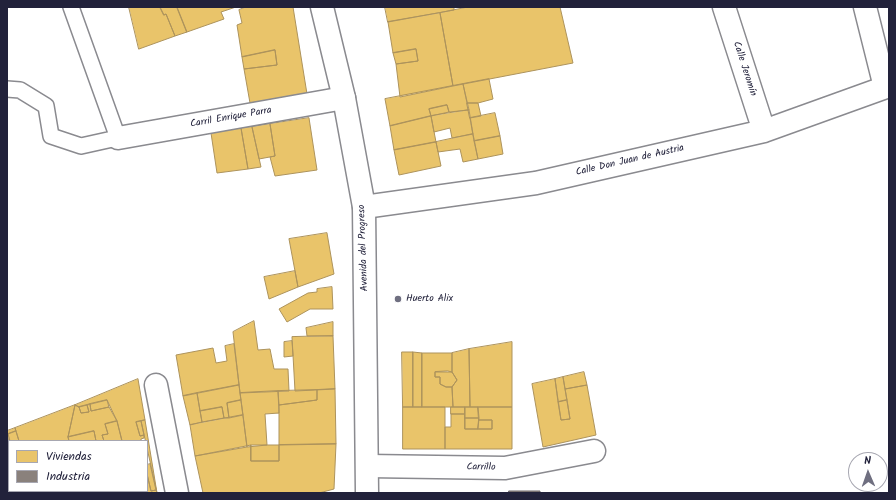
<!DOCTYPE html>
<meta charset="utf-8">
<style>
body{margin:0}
#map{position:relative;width:896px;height:500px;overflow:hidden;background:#fff;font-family:Kalam,sans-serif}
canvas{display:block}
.frame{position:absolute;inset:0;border:8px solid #22223b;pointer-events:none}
.legend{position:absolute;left:8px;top:440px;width:140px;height:52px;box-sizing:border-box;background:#fff;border:1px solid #a7a7b1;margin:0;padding:5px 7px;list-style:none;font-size:12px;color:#22223b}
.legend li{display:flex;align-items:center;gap:8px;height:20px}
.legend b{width:20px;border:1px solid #a7a7b1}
.north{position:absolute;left:848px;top:452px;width:40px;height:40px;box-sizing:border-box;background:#fff;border:1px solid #a7a7b1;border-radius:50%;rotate:358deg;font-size:11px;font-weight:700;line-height:16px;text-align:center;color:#22223b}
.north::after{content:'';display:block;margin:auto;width:14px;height:18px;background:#6f6f80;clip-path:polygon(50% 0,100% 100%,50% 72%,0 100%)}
</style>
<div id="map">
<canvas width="896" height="500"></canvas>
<div class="frame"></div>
<ul class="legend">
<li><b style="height:11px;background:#e9c46a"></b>Viviendas</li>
<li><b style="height:11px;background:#8a817c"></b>Industria</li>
</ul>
<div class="north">N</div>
</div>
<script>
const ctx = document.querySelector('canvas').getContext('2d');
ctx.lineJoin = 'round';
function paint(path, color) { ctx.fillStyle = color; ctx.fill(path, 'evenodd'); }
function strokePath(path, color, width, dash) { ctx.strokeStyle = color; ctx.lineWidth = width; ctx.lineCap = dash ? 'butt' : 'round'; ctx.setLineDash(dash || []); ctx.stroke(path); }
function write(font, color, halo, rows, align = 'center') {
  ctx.font = font + ' Kalam,sans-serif'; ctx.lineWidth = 4; ctx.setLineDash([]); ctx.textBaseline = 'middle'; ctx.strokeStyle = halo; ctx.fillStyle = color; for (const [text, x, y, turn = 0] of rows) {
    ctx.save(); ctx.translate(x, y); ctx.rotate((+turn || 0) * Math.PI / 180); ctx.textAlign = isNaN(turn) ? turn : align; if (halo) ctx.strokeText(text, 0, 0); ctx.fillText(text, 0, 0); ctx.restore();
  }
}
const homes = new Path2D(`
 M129,7h31l4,8 2,-1 9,22 -36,13z
 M160,7h17l10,25 -12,4 -9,-22 -2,1z
 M177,7h59l-15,5 3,7 -37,13z
 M246,7h47l14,87 -57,9 -6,-34 33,-4 -2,-15 -33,7 -5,-32 5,-2 -3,-13z
 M385,7h69v3l-66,12z
 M468,7h92l13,56 -120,23 -13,-73z
 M440,13l13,73 -53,11 -4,-33 22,-3 -2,-12 -23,4 -5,-31z
 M416,49l2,12 -22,3 -3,-11z
 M275,50l2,15 -33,4 -2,-12z
 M489,79l4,20 -15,4h-11l-4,-19z
 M463,84l6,26 -20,2 -2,-7 -18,4 2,7 -41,10 -5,-27z
 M467,103h11l3,13 -11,2z
 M447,105l2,7 -18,4 -2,-7z
 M469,110l4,24 -21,4 -2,-10 -16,4 -3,-16z
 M495,113l5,23 -26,5 -4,-23z
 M431,116l5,26 -42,8 -4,-24z
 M309,118l8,52 -42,6 -5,-19 5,-1 -5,-32z
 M270,124l5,32 -16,3 -7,-32z
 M252,127l9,40 -13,2 -7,-41z
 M241,128l7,41 -31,4 -6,-40z
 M473,134l5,25 -15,3 -3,-13 -22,3 -2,-10z
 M500,136l3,18 -25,5 -4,-18z
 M436,142l5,24 -42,9 -5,-25z
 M327,233l7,41 -36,13 -9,-48z
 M295,271l3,16 -29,12 -5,-22z
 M332,287l1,22h-23l-23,13 -8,-13 29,-16 9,-1v-3z
 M254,321l4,29 12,-1 4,20h14l1,22 -49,2 -7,-61z
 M333,322v14h-26l-1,-8z
 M333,336l2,53 -40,2 -3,-54z
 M292,341l1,15 -9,1v-15z
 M512,342v65h-42l-1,-58z
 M234,344l5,41 -56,11 -7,-41 37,-7 3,15 11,-2 -2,-15z
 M469,349l1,58h-17l-1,-20 5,-7 -5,-8v-19z
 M402,352h11v55h-10z
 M413,352l9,1v54h-9z
 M422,353h30v19h-17v5h5v7l6,3h6l1,20h-31z
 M448,371l4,1 5,8 -5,7h-6l-6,-3v-7h-5v-5z
 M584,372l3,13 -22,4 -2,-12z
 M563,377l4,23 -9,2 -3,-23z
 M138,379l7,41 -9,2 4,14 4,-1v3l-3,1v2h-19l-5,-20 -10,-21 -28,7 -4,-2z
 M555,379l6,41 9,-1 -5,-30 22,-4 9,50 -53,12 -11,-63z
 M239,385l2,15 -14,3 2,15h-5l-2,-11 -22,4 -3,-18z
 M335,389l1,55 -57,1v-40l38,-5v-10z
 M317,390v10l-38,5 -1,-14z
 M278,391l1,22 -14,1 2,31 -20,2 -7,-54z
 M197,393l5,29 -12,3 -7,-29z
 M107,400l2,7 -18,4 -1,-7z
 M241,400l2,15 -14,3 -2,-15z
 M567,400l3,19 -9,1 -3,-18z
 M90,404l1,7 18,-4 8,14 -12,3 3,10 -6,1 2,6h-8l-2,-10 -26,6 7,-32 4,2 2,6 8,-1 -2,-7z
 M75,405l-7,32 1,4h-50l-4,-13z
 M87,405l2,7 -8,1 -2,-6z
 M222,407l2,11 -22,4 -2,-11z
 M403,407h42v42h-42z
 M451,407h14v7h-14z
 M465,407h13l1,11h-14z
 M478,407h34v42h-67v-22h6v-13h14v15h27v-9h-13z
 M243,415l4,32 -52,9 -5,-31z
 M465,418h14l-1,11h-13z
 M145,420l12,73 -16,-72z
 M479,420h13v9h-14z
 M117,421l5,20h-18l-2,-6 6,-1 -3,-10z
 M141,421l3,14 -4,1 -4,-14z
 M15,428l1,3 -8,3 1,22 -2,-25z
 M16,431l3,10h-9l-2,-7z
 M94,431l2,10h-27l-1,-4z
 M336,444l-2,45 -15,4h-116l-8,-37 56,-11v16h28v-16z
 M251,445h28v16h-28z
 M150,464l6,26 -5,1 -4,-17v-9z
 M147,474l4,17 5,-1 1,3h-23v-2h13z
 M30,491h42l1,2h-42z`);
paint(homes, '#e9c46a');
strokePath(homes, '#ad935c', 1);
const industry = new Path2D(`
 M509,491h31v2h-31z`);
paint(industry, '#8a817c');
strokePath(industry, '#6b6468', 1);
const service = new Path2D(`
 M71,7l47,131
 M7,89l13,1 26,16 5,30 30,10 45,-10`);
const minor = new Path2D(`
 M724,7l40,124
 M865,7l20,80
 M118,138l226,-40
 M364,207l172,-24 228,-52 125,-45
 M156,385l21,108
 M368,466l137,2 89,-17`);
const secondary = new Path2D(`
 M322,7l22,91 20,109 3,286`);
strokePath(service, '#8a8a8f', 18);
strokePath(minor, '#8a8a8f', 25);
strokePath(secondary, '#8a8a8f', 25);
strokePath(service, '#fff', 15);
strokePath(minor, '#fff', 22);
strokePath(secondary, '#fff', 22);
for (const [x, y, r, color] of [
 [398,299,4,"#6f6f80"]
]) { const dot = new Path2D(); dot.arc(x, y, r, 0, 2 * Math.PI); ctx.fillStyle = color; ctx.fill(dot); strokePath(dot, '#fff', 1.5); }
write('10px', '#22223b', '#fff', [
 ["Calle Jeromín",744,69,72],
 ["Carril Enrique Parra",231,118,-10],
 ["Calle Don Juan de Austria",630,161,-13],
 ["Avenida del Progreso",364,248,-92],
 ["Carrillo",481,468,1]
]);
write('10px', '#22223b', '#fff', [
 ["Huerto Alix",406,299]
], 'left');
</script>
